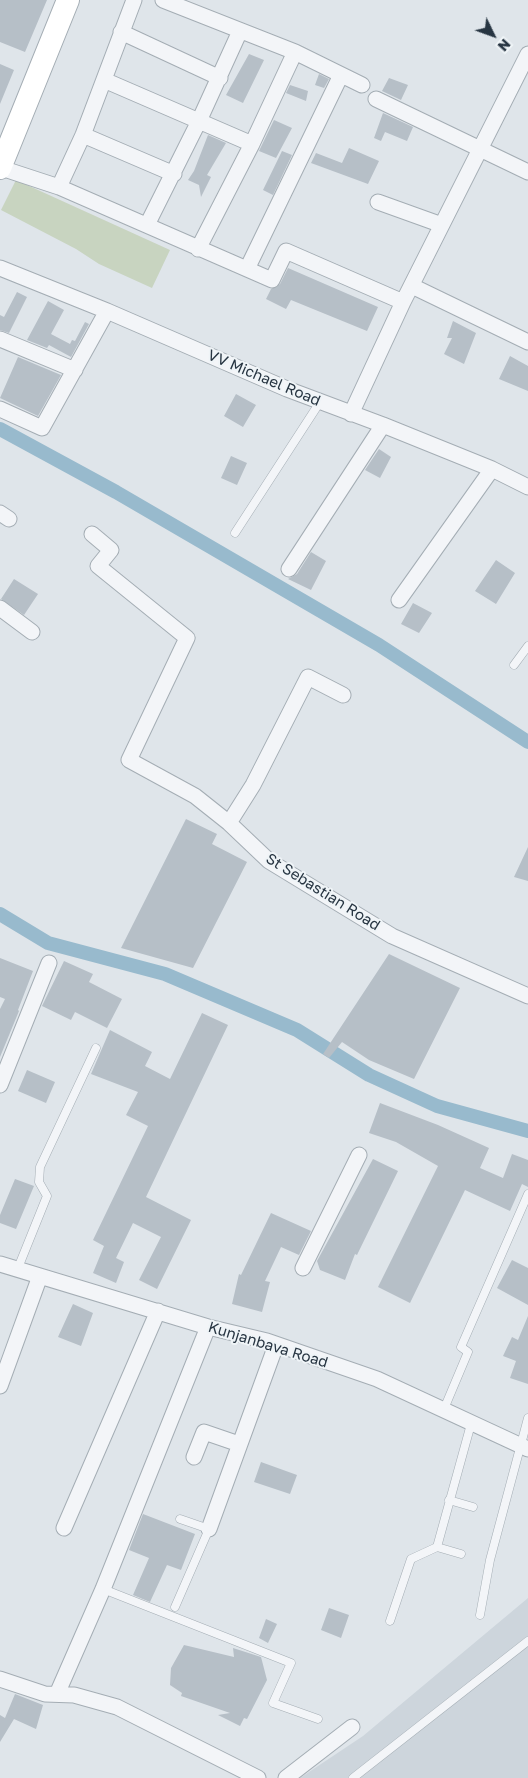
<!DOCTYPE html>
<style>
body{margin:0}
#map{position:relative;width:528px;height:1778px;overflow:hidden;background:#dfe5ea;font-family:"Golos Text",sans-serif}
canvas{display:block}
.north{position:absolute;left:468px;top:10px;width:50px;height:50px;-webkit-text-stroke:4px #eff4f7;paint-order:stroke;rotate:132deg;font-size:14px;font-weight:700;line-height:20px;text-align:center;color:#273542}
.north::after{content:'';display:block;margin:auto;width:18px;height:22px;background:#273542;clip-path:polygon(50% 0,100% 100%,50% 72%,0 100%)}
</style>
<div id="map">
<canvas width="528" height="1778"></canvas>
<div class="north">N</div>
</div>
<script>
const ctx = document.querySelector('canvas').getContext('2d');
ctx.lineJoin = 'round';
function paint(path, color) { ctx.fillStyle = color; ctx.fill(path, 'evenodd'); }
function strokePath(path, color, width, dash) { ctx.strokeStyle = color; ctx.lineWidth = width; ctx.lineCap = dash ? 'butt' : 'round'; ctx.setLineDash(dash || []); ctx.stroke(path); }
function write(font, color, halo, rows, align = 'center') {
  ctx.font = font + ' "Golos Text",sans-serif'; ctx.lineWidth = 4; ctx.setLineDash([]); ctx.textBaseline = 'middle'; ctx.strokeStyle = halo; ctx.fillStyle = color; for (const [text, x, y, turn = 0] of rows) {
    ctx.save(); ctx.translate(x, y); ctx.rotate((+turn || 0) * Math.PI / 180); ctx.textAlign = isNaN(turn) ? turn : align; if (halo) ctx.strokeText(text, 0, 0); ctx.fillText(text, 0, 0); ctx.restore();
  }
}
paint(new Path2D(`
 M528,1598v180h-228l63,-42z`), '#cdd5dc');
paint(new Path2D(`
 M16,180l154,70 -18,38 -53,-24 -23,-15 -75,-39z`), '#c8d4c0');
strokePath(new Path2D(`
 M0,429l116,63 263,153 149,97
 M0,914l48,29 117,31 132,56 72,45 68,31 91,25`), '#98bacd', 14);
paint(new Path2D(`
 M0,0h47l-22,52 -25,-10z
 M249,54l15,6 -21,43 -17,-8z
 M0,64l14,6 -14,34z
 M319,74l10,5 -5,9 -9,-3z
 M389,78l19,7 -7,15 -19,-9z
 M290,85l18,6 -2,10 -20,-8z
 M383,113l30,14 -6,14 -22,-9 -4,9 -7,-3z
 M274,120l18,8 -16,30 -17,-7z
 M208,135l18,8 -19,32 4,2 -10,20 -2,-12 -11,-5 6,-9z
 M349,148l30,13 -11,23 -57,-21 5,-10 26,10z
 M282,151l10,4 -19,40 -10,-5z
 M288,268l90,39 -11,24 -76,-31 -5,9 -20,-10 5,-10 9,-5z
 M17,292l10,5 -18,36 -9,-3v-15l4,2z
 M48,301l16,9 -13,24 19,10 2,-4 3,1 10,-19 4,2 -18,33 -22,-12 -2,3 -20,-8z
 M453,321l23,12 -12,31 -20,-10 8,-16h-5z
 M510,356l18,10v25l-29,-12z
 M18,357l43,18 -23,41 -38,-18z
 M236,394l20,11 -13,22 -19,-11z
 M379,449l12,8 -11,21 -15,-8z
 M231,456l16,7 -10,22 -16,-7z
 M311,552l15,9 -15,29 -23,-11 9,-5z
 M496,560l19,13 -19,31 -21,-13z
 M14,579l24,15 -14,21 -23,-16z
 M413,603l19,10 -13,20 -18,-9z
 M186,819l31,15 -5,10 35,18 -54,106 -72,-20z
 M528,847v34l-14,-4z
 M389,954l71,34 -46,91 -45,-19 -27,-18 -13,16 -6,-4z
 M0,958l33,13 -15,39 1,1 -19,46v-48l5,-10 -5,-2z
 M64,961l29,13 -4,8 33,17 -15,29 -32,-16 -4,8 -29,-14z
 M202,1013l26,12 -82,172 45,23 -34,69 -18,-9 22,-43 -28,-14 -17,35 8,4 -8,21 -23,-10 11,-27 -11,-6 55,-114 -22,-11 12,-23 -47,-18 19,-44 42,22 -7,14 25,13z
 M27,1070l28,12 -9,21 -28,-12z
 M380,1103l58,22 51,23 -9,20 23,10 9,-24 16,6v27l-6,-3 -12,27 -45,-21 -55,113 -32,-16 60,-121 -42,-24 -27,-9z
 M373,1159l25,12 -41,84 -2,-1 -10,26 -25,-10 -3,-9z
 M15,1179l19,7 -18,43 -16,-6v-8z
 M271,1213l40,18 -12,24 -18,-8 -16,34 5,1 -8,30 -30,-8 7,-30 2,1z
 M512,1260l16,8v37l-31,-17z
 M73,1304l20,9 -12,33 -23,-9z
 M528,1316v68l-18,-6 6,-17 -13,-5 9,-19 6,3z
 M261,1462l36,13 -7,19 -36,-12z
 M143,1514l52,20 -14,36 -14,-5 -17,37 -17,-7 16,-37 -20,-8z
 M329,1608l20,7 -8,23 -20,-8z
 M266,1619l11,5 -9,19 -9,-5z
 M184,1645l50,12 -1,-9 28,9 6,23 -20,39 -3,-1 -4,8 -22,-11 12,-2 -49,-17 1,-3 -12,-8 1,-17z
 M15,1694l28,11 -7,24 -22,-10 -14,23v-27l5,3z`), '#b6bfc7');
const service = new Path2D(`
 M235,533l85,-131
 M514,665l14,-19
 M18,1268l29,-72 -8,-14 1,-15 56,-119
 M444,1409l24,-57 -7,-5 67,-153
 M449,1500l24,7
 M437,1547l24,7
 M103,1589l188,74 -18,40 45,16
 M175,1607l34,-78 -29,-10
 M480,1615l10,-55 38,-142
 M390,1621l21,-62 26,-12 34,-123
 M353,1778l175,-137`);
const minor = new Path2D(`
 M163,0l132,52 67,33
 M121,32l99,46
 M104,80l148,64
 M376,99l152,73
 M83,135l91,39
 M1,168l58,19 213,93 14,-29 117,51
 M59,187l24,-52 51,-135
 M378,202l64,23
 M147,225l52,-104 41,-90
 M198,249l54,-105 43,-92
 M0,268l107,43 180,78 96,36 109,44 36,18
 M247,269l94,-194
 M412,286l116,56
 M0,339l75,31
 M0,409l42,19 65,-117
 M351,414l52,-112 125,-248
 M0,513l9,6
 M92,534l19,16 -13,16 89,72 -58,122 66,36 34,27 40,38 123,75 136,60
 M289,569l94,-144
 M399,600l93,-131
 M0,608l32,24
 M229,823l24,-38 55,-108 35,18
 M0,1085l49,-122
 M0,1264l208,63 59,14 110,38 151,70
 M303,1268l56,-113
 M0,1386l40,-110
 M194,1457l10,-25 35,12
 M64,1528l94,-217
 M209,1529l67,-184
 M0,1679l45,15 29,1 43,12 141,71
 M57,1694l46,-105 105,-262
 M286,1778l66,-51`);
const secondary = new Path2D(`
 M0,168l68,-168`);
strokePath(service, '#a4adb4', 9);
strokePath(minor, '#a4adb4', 17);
strokePath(secondary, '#a4adb4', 24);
strokePath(service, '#f3f5f8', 8);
strokePath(minor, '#f3f5f8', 15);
strokePath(secondary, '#fff', 22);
write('15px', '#273542', '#eff4f7', [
 ["VV Michael Road",264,378,23],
 ["St Sebastian Road",323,892,32],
 ["Kunjanbava Road",268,1345,17]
]);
</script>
